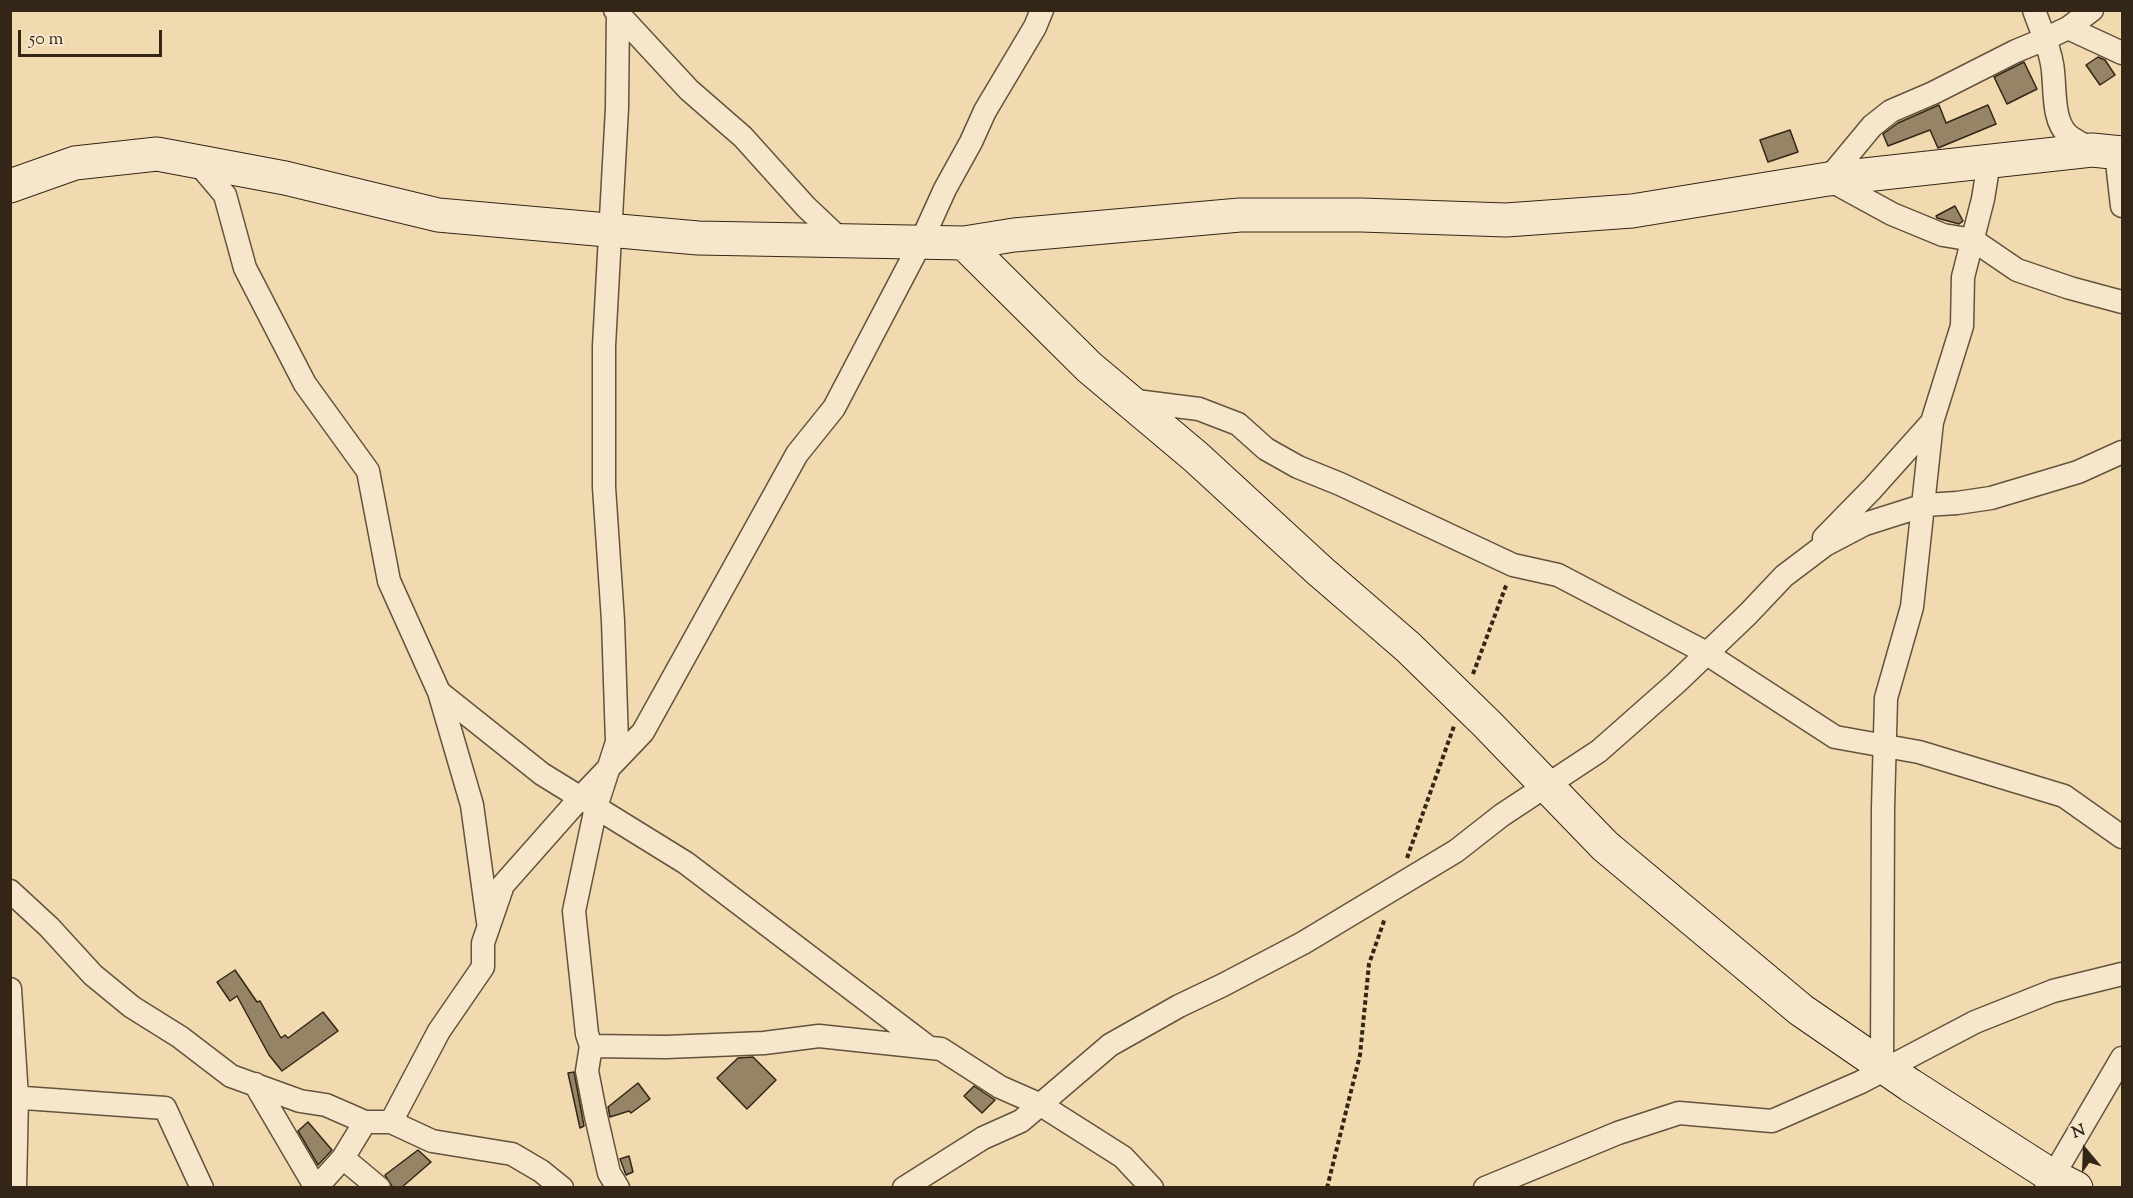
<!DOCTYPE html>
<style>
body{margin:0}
#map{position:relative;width:2133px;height:1198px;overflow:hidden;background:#f1dab0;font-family:"Sorts Mill Goudy",serif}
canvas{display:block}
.frame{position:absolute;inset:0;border:12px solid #342616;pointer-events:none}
.north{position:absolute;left:2055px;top:1120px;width:60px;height:60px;-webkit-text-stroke:4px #f6e7cc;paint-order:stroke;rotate:341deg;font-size:16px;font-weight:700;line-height:24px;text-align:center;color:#342616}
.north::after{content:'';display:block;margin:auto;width:21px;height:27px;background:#342616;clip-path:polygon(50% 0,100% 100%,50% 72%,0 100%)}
.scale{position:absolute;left:18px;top:30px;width:144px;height:27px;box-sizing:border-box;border:3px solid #342616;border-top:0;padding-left:8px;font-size:18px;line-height:21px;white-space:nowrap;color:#342616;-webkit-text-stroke:4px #f6e7cc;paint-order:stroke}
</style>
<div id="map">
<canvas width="2133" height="1198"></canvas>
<div class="frame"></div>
<div class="north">N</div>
<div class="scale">50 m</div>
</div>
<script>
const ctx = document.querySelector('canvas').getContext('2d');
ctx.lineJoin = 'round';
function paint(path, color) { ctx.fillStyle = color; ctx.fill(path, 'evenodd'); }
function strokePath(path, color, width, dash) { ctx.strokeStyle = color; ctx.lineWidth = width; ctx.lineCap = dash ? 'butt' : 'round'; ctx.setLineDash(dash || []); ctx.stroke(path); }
const building = new Path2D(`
 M2098,57l7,3 10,15 -15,10 -14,-20z
 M2024,62l13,27 -30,15 -13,-27z
 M1939,105l7,18 42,-18 8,19 -58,24 -8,-18 -42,16 -5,-12 15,-11z
 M1790,130l8,22 -30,10 -8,-22z
 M1955,206l8,15 -4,3 -22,-6 -1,-2z
 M235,970l22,32 3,-1 21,37 4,-3 3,3 35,-26 15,19 -56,40 -13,-16 -32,-59 -7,5 -13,-19z
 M753,1057l23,23 -29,29 -30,-31 21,-20z
 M574,1072l10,54 -4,2 -12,-55z
 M638,1083l12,16 -19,14 -2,-2 -19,6 -2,-10z
 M974,1086l21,14 -13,13 -18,-17z
 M308,1122l24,28 -14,15 -20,-34z
 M418,1150l13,12 -30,26h-8l-8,-13z
 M629,1156l4,16 -7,3 -6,-16z`);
paint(building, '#968466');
strokePath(building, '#342616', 1.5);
const street = new Path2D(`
 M615,10l74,80 54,47 63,70 35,33
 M618,10l-1,98 -13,238v141l9,134 4,121 -21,65 -22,104 13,123 4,12 75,1 98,-4 55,-7 122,13 59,38 41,18 82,52 29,31
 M2034,10c6,18 15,35 18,54 4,20 -1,56 16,71 7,6 17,10 24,15
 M2092,10l-24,18 -23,11 -29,12 -83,42 -42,18 -19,15 -44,53 64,35 51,21 30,5 44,30 53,18 52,14
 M2068,28l54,25
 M2116,153l6,53
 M197,162l28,33 20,73 60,116 63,87 21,110 50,111 33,113 16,117
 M1128,400l71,9 39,15 28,25 32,18 42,17 173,81 45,10 143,75 134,87 84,15 145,44 58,41
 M1824,538l48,-49 60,-67
 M439,692l103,82 144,89 242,184
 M10,891l39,36 44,48 39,32 48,30 51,39 69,25 26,4 39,17h26l41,19 80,13 29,17 21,17
 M10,989l7,108 -2,91
 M591,1046l-4,25 8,41 14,61 9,15
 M1882,1065l1,-257 3,-110 26,-91 20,-185 30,-96 1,-49 20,-78 6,-37
 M255,1084l61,104
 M10,1097l155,11 37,80
 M391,1122l48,-91 44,-64v-24l20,-58 77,-87 63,-66 154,-278 37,-46 87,-166 24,-53 26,-47 14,-31 50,-84 7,-17
 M343,1158l36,30
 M316,1188l27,-30 22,-36
 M904,1188l79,-50 38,-17 89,-76 69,-39 44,-21 80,-42 153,-92 46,-36 97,-64 77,-68 72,-69 36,-38 41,-31 40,-21 60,-19 32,-2 34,-5 87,-26 44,-20
 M1485,1188l133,-55 61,-20 93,8 89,-39 114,-60 78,-31 69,-17
 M2046,1188l76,-130`);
const secondary = new Path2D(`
 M10,186l65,-23 82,-9 128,24 153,37 260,23 266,5 50,-8 226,-20h121l145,5 126,-9 196,-32 264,-29 30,3
 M964,243l125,124 107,90 124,114 88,76 80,78 117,121 196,164 109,75 142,91 24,12`);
strokePath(street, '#63533c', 25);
strokePath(secondary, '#342616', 35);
strokePath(new Path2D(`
 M1473,674l34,-91
 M1407,858l47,-132
 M1327,1188l33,-133 9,-91 16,-46`), '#342616', 4, [4.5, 3]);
strokePath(street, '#f6e7cc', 22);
strokePath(secondary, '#f6e7cc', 33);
</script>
